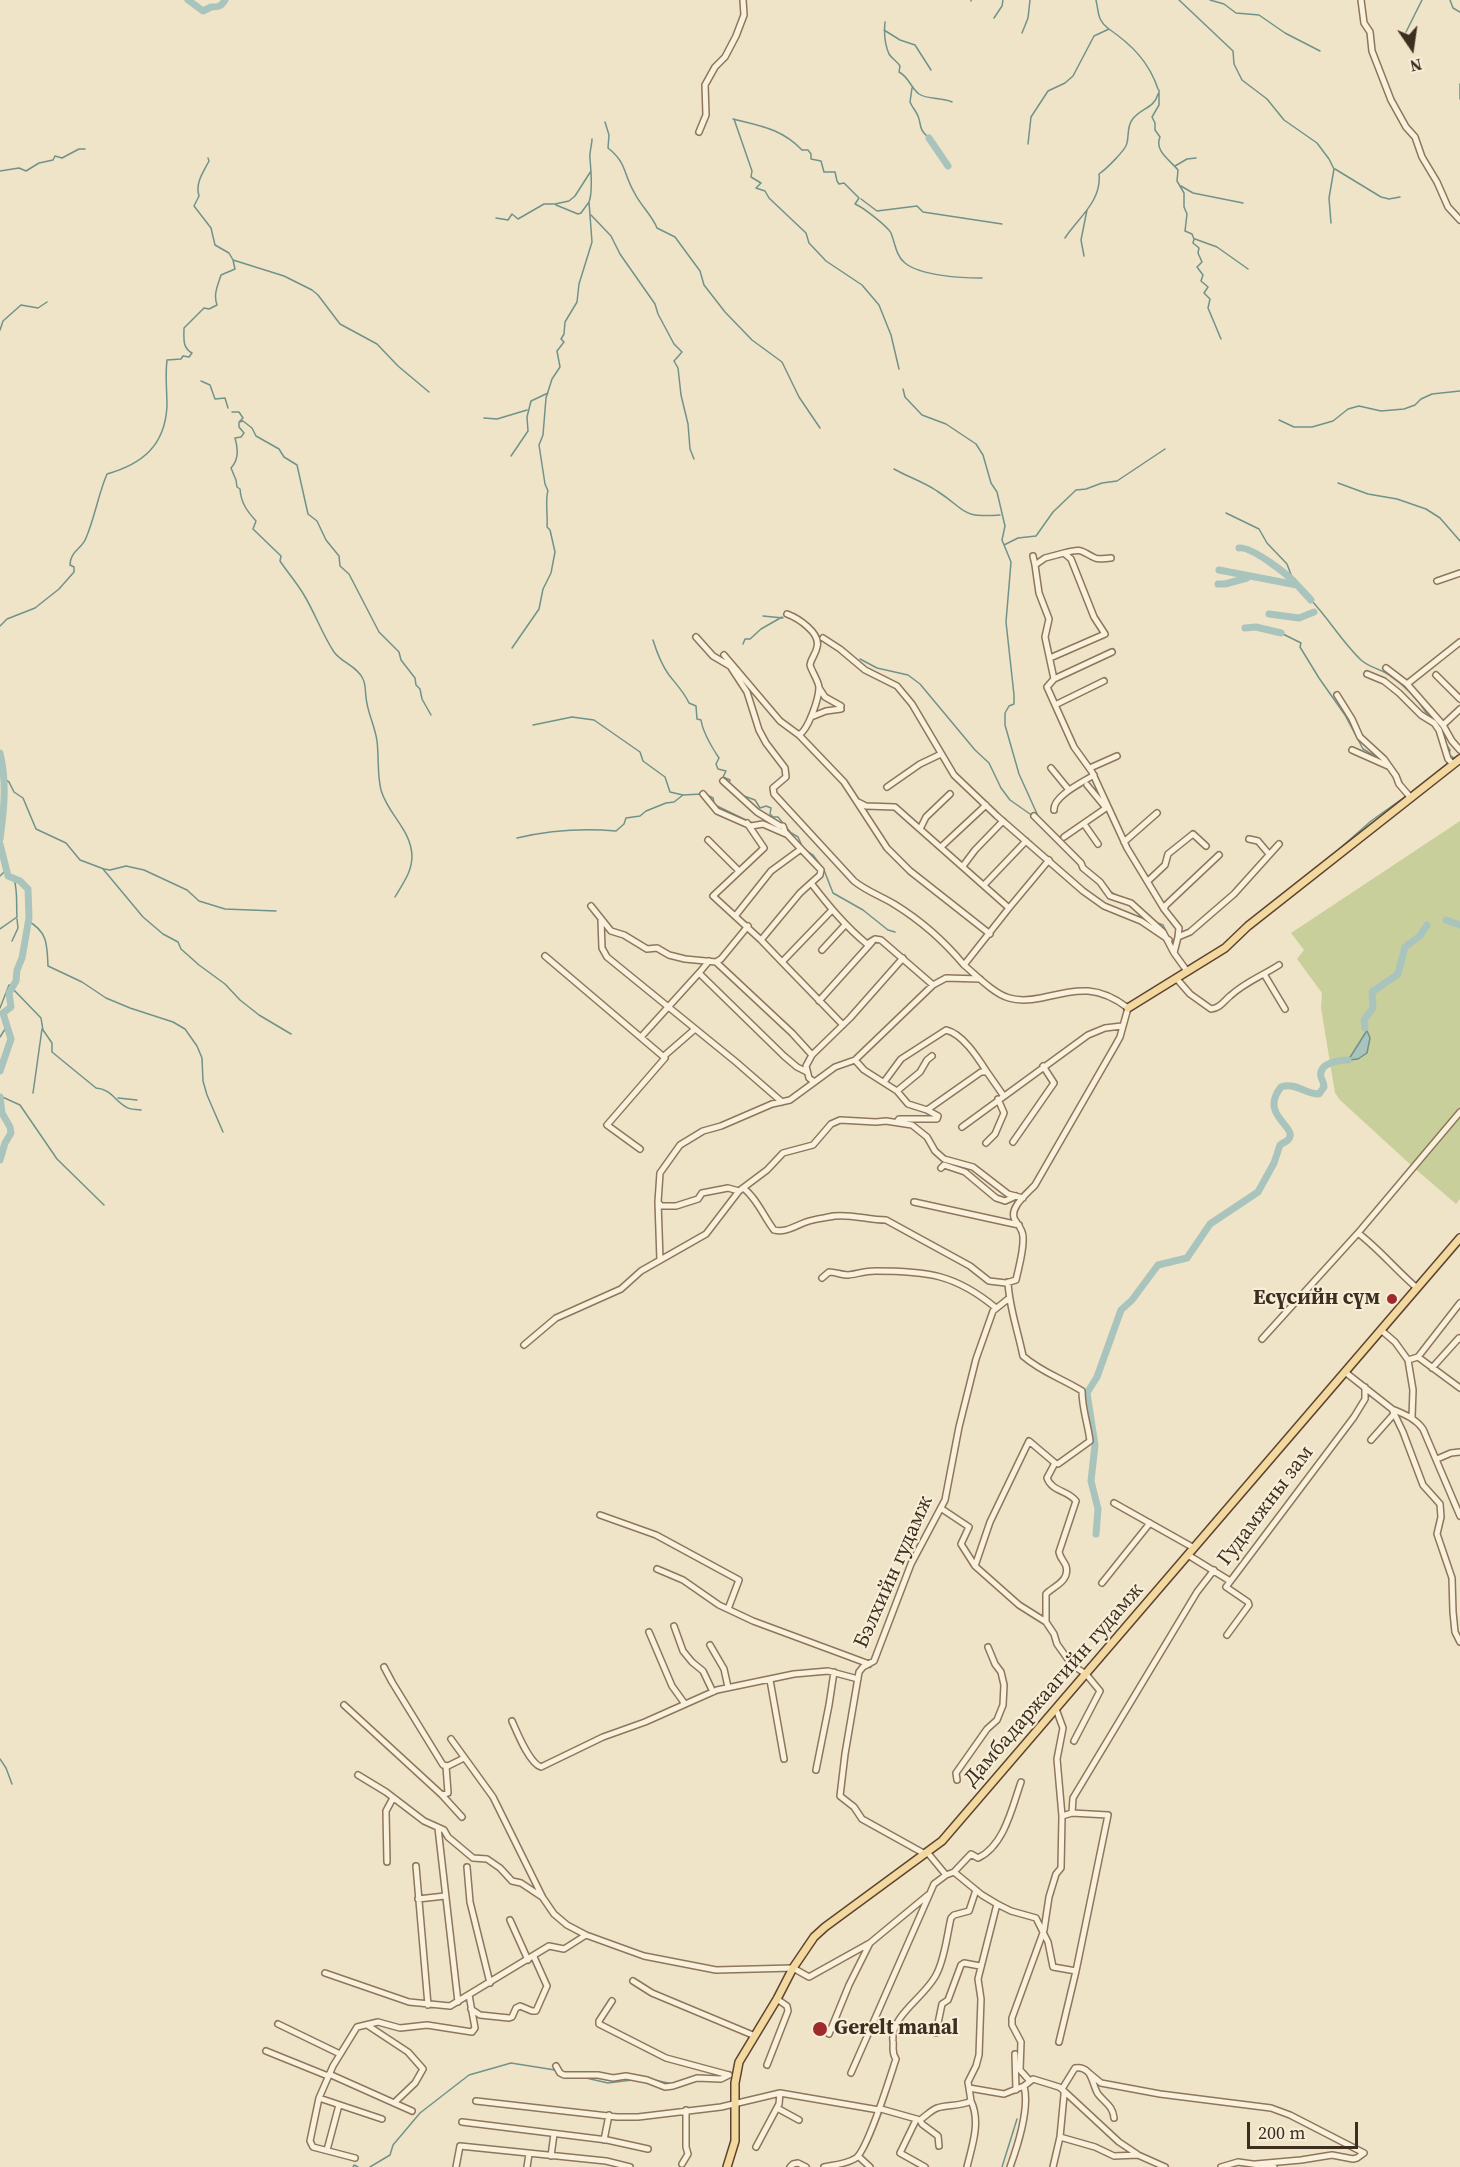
<!DOCTYPE html>
<meta charset="utf-8">
<style>
body{margin:0}
#map{position:relative;width:1460px;height:2167px;overflow:hidden;background:#f0e4c8;font-family:"Source Serif 4",serif}
canvas{display:block}
.north{position:absolute;left:1382px;top:18px;width:60px;height:60px;-webkit-text-stroke:4px #f7eed8;paint-order:stroke;rotate:167deg;font-size:16px;font-weight:700;line-height:24px;text-align:center;color:#3d2e20}
.north::after{content:'';display:block;margin:auto;width:21px;height:27px;background:#3d2e20;clip-path:polygon(50% 0,100% 100%,50% 72%,0 100%)}
.scale{position:absolute;left:1247px;top:2122px;width:111px;height:27px;box-sizing:border-box;border:3px solid #3d2e20;border-top:0;padding-left:8px;font-size:18px;line-height:21px;white-space:nowrap;color:#3d2e20;-webkit-text-stroke:4px #f7eed8;paint-order:stroke}
</style>
<div id="map">
<canvas width="1460" height="2167"></canvas>
<div class="north">N</div>
<div class="scale">200 m</div>
</div>
<script>
const ctx = document.querySelector('canvas').getContext('2d');
ctx.lineJoin = 'round';
function paint(path, color) { ctx.fillStyle = color; ctx.fill(path, 'evenodd'); }
function strokePath(path, color, width, dash) { ctx.strokeStyle = color; ctx.lineWidth = width; ctx.lineCap = dash ? 'butt' : 'round'; ctx.setLineDash(dash || []); ctx.stroke(path); }
function write(font, color, halo, rows, align = 'center') {
  ctx.font = font + ' "Source Serif 4",serif'; ctx.lineWidth = 4.5; ctx.setLineDash([]); ctx.textBaseline = 'middle'; ctx.strokeStyle = halo; ctx.fillStyle = color; for (const [text, x, y, turn = 0] of rows) {
    ctx.save(); ctx.translate(x, y); ctx.rotate((+turn || 0) * Math.PI / 180); ctx.textAlign = isNaN(turn) ? turn : align; if (halo) ctx.strokeText(text, 0, 0); ctx.fillText(text, 0, 0); ctx.restore();
  }
}
paint(new Path2D(`
 M1460,821v378l-4,5 -44,-38 -72,-66 -5,-7 -14,-85 1,-15 -25,-34 7,-9 -13,-17z`), '#c9cf9b');
const water = new Path2D(`
 M1363,1021l7,17 -3,15 -9,6 -18,2 9,-2 17,-27z`);
paint(water, '#a9c4bc');
strokePath(water, '#6f938a', 1.5);
strokePath(new Path2D(`
 M971,0v1
 M1179,0l54,51 1,13 8,16 25,19 17,21 33,23 12,16 5,10 -5,29 2,25
 M1210,0l14,4 12,9 23,2 26,18 35,18
 M1450,0l3,8 7,4
 M994,18l8,-12 1,-6
 M885,22c-1,10 0,23 4,32 3,5 8,7 11,12l-1,6c10,5 11,15 20,22 9,6 23,3 33,8
 M1109,29c23,16 40,33 49,60
 M884,30l16,10 15,5 16,25
 M1406,32l16,-32
 M1022,33l6,-15 2,-18
 M1460,84v15
 M912,88l-2,14c2,5 6,9 8,14 4,10 0,13 11,22
 M1159,90v15l-7,12 3,6v7l5,7c-6,14 10,23 18,33l-1,11 7,12v14l3,7 -2,17 7,3 2,5 -1,4 6,5 -1,5 4,9 -5,5 6,8 -2,6 7,6 -4,6 6,6 -2,9 13,31
 M733,119c28,7 49,10 69,31h6l3,4v5l10,2 3,11h11l2,9 2,3 5,-1 15,15 -4,6c8,3 33,23 36,29 4,10 5,23 14,30 16,13 57,15 77,15
 M734,119l18,52 -1,6 10,6 -5,5 9,3 4,7 37,35 3,10 17,18 36,24 17,20 12,30 8,34
 M605,122l4,13 -1,13c19,15 15,25 26,44 6,13 18,23 23,36l18,9 25,34 4,14 21,27 27,28 30,22 17,35 21,31
 M1028,144l3,-27 17,-26 17,-8 8,-7 21,-40 15,-7c-12,-9 -10,-16 -13,-29
 M208,158l1,3c-6,12 -14,22 -10,35l-5,10 17,22 4,17 14,8 4,7 51,16 28,14 6,5 22,29 37,20 21,22 31,26
 M1175,166l12,-7 9,-1
 M1335,169l46,28 8,2 11,-2
 M0,171l19,-3 7,3 13,-8 14,-3 2,-4 7,2 17,-9h6
 M1181,186l12,7 50,10
 M861,199l16,12 40,-5 6,6 79,12
 M556,205l22,9 3,-1 8,-11
 M591,215l20,21 9,18 35,50 3,10 16,30 8,8 -8,9 4,7 3,27 7,29 2,25 4,10
 M496,218l12,2 4,-6 6,5 26,-15h11l14,-3 6,-5 16,-25
 M1065,238c13,-20 37,-37 34,-64 6,-4 27,-24 28,-31 2,-8 0,-16 5,-23 8,-12 22,-11 26,-26
 M1195,239l22,8 31,22
 M1084,256l-3,-16 6,-30
 M0,330l3,-9 18,-16 17,3 9,-6
 M201,381l9,4 5,14 10,-1 3,10
 M903,389l2,8 17,18 24,9 30,20 7,11 8,28 6,9 8,34 -3,14 9,22 -5,60 8,73v9l-5,2 -4,7v12l14,49 19,42
 M232,412h7l4,6 -3,3
 M484,418l13,1 30,-9
 M1279,420l15,7h18l21,-6 15,-12 11,-3 22,5 23,-2 11,-4 6,-6 11,-5 28,-3
 M511,456l17,-25 -1,-14 4,-16 17,-8
 M894,469c14,8 30,13 43,22 30,19 22,27 63,24
 M1338,483l30,11 29,5 29,10 14,9 20,23
 M1226,513l33,16 8,14 20,21 6,16
 M1004,545l14,-7 18,-2 17,-24 23,-22 10,-1 16,-6 15,-2 48,-32
 M1311,600c18,19 31,42 50,60 9,8 20,9 28,15 15,10 29,25 39,40l3,-1
 M763,616l20,2
 M0,626l7,-7 28,-11 24,-19 15,-17v-5l-4,-2c0,-14 12,-16 16,-27 9,-21 12,-43 21,-64 35,-10 58,-28 60,-68 0,-16 -2,-30 0,-46l14,-1 2,-3 6,1 3,-4c-10,-6 -8,-14 -8,-25l20,-20 5,1 8,-4c-4,-11 1,-20 4,-30l14,-6 -2,-9
 M1281,633l20,10 -1,4 19,31 26,37 18,34 20,12
 M653,640c4,13 8,24 16,35 7,9 15,17 20,28l7,3 1,13 4,1c2,13 10,26 18,38l-3,6 2,5 8,2 -3,6 7,3 -1,3
 M743,644l2,-5h5l11,-10 21,-12
 M512,648l27,-39 4,-20 8,-16 4,-21 -5,-22 -3,-3c1,-9 -2,-29 1,-36l-3,-7 -6,-39 4,-10 3,-37 6,-19 8,-12 -3,-16 7,-9 -3,-3 3,-5 1,-12 12,-20 2,-18 13,-42 -3,-40c4,-10 2,-32 1,-43 -1,-6 2,-14 2,-20
 M860,659l17,9 31,7 12,9 55,66 14,13 12,25 9,12 20,14h4
 M533,725l39,-8 22,3 46,32 3,9 22,16 5,15 13,3
 M1444,732l2,12 4,6 -1,5 5,3
 M1392,766l6,8 5,11
 M0,770l2,-10
 M4,779l5,3 5,10 9,6 13,31 30,14 14,17 24,9 6,1 16,-4 18,4 43,20 12,11 26,8 51,2
 M707,795l6,3 1,5
 M744,796l11,4 5,8 6,-2 5,2 -1,6 3,3h5l13,16
 M717,806l35,17
 M766,822l9,4
 M1043,828l16,16
 M788,831l10,6 5,11 10,7 11,15 9,23 30,17 25,20 7,2
 M517,838c34,-8 64,-10 99,-7l8,-7 2,-6 14,-2 6,-5 20,-8 8,-1 9,-7 19,-1
 M1338,850l33,-29 63,-45
 M103,869l40,48 20,17 15,8 3,7 18,16 26,19 15,16 19,15 32,19
 M0,876l5,-5
 M1104,883l7,9 7,4
 M395,897c8,-14 17,-25 17,-41 -1,-27 -24,-41 -31,-66 -4,-16 -2,-33 -4,-49 -2,-15 -10,-29 -11,-44 -1,-6 0,-12 -3,-18 -6,-13 -21,-16 -29,-27 -12,-18 -19,-39 -30,-57 -7,-12 -16,-22 -24,-34l1,-5 -28,-27 3,-8c-9,-10 -15,-18 -16,-32l-3,-2 -1,-7 -5,-12c8,-8 7,-20 4,-30l6,-1 3,-4 -5,-6v-5l4,-1 9,7 4,8 23,13 5,8 13,8 11,49 9,7 9,19 13,16 1,10 9,8 30,58 20,20 2,8 14,18 1,7 4,4 2,10 9,16
 M1131,900l10,8
 M28,921c20,11 19,24 20,45l34,16 24,16 24,10 43,14 12,7 12,17 5,12 1,23 4,14 16,37
 M1155,922l8,3 10,21
 M0,929l17,-12c-1,-14 1,-25 -3,-38
 M12,941l6,-13 -1,-9
 M12,988l29,30 2,12 9,13v9l44,36c15,1 19,13 30,19 4,3 10,2 15,3
 M0,1008l9,-23 4,1
 M0,1037l7,-11
 M33,1093l9,-64
 M0,1096l20,9 37,54 47,46
 M118,1098l19,2
 M0,1759l6,9 6,16
 M586,2078l22,5 24,-3
 M654,2080l19,4
 M353,2167l1,-2 4,2
 M370,2167l20,-12 3,-10 27,-32 49,-38 42,-12 44,7
 M1002,2167l15,-48`), '#6f938a', 1.5);
strokePath(new Path2D(`
 M188,0l15,11 8,-4c7,0 10,0 14,-7
 M929,138l19,28
 M1239,548c12,-2 50,27 58,37
 M1219,570l78,15 14,15
 M1218,584h7l22,-6
 M1269,614l30,4 15,-6
 M1245,628l11,-1 25,6
 M0,839c4,-29 7,-57 0,-86
 M0,844l8,32 12,5 8,8 1,29 -7,40 -5,12 -1,11 -7,12 2,14 -8,6 8,26 -11,32
 M1446,920l14,5
 M1365,1028l-1,-8 9,-12 -1,-16 26,-18 7,-27 15,-11 7,-11
 M0,1097l2,16 8,14 1,6 -6,10 -5,17
 M1096,1534l2,-25 -7,-28 4,-36 -8,-52 10,-16 24,-67 11,-10 26,-35 29,-7 23,-34 48,-32 16,-29 6,-18c2,-2 6,-3 8,-5 12,-13 -30,-24 -7,-53 14,-5 25,7 38,7l5,-7c0,-4 -2,-7 -3,-10 -3,-14 18,-17 27,-17`), '#a9c4bc', 7);
const minor = new Path2D(`
 M1361,0l3,23 6,9 2,19 19,49 15,27 9,10 7,20 15,25 11,25 12,13
 M699,132l7,-17 -1,-30 10,-18 10,-10 11,-21 8,-21 -1,-15
 M1064,553c19,-5 16,-2 31,5 4,2 11,0 16,0
 M1033,556l2,9
 M1437,581l23,-8
 M787,614c11,4 34,19 30,33 -1,7 -6,11 -7,18 2,7 8,15 9,22 0,12 -11,43 -20,48
 M696,637l17,19 17,10 17,26 12,38 7,13 19,25 1,9 -13,11 1,6 80,87c12,10 27,15 40,23 26,16 51,38 70,61
 M823,638l17,11 25,21 32,16 15,18 42,71 43,41 86,75 21,15 37,15 28,19
 M724,655l56,66 19,14 45,47 43,66 23,23 80,63
 M1050,658l55,-24 -11,-17 -23,-58 -7,-6 -19,5 -10,7 4,28 10,26 -4,18 9,42 -7,8 27,60 18,25 35,76 37,61 15,19 -1,9
 M1386,668l21,16 53,-42
 M1367,674l17,7 15,12 22,22 13,8 5,7 9,29 5,5
 M1436,675l24,24
 M1054,679l58,-27
 M1407,684l36,41 9,16 8,9
 M819,688l6,9 16,9
 M1337,695l15,24 8,18 24,22 12,17 3,8 12,14
 M1055,705l49,-24
 M811,717l15,-6 15,-2
 M1443,725l17,-16
 M1352,750l36,16
 M1051,768l18,22
 M1090,768l27,-12
 M723,781l34,31 23,14h3l2,6 16,17
 M1087,785l19,23
 M887,787l33,-23 21,-10
 M703,794l14,17 34,15 12,-2 23,10
 M858,802l8,4 29,1 114,101
 M1054,810c-1,-14 29,-28 40,-35
 M1034,816l47,47 2,5 17,14 10,14 21,7 32,29 11,21
 M747,823l17,25 -51,48 48,44
 M1084,824l14,20
 M920,829l6,-12 24,-23
 M1064,837l42,-29
 M1249,839l9,2 11,13
 M708,840l31,31
 M1124,842l33,-29
 M941,847l45,-42
 M963,866l12,-16 28,-29
 M1148,881l17,-16 3,-11 25,-20 13,12
 M984,885l42,-44
 M591,906l20,25 13,4 23,14 10,-1 12,7 16,4 31,3 76,71 20,22
 M1164,909l2,-4 53,-50
 M832,910l-50,52 -21,-22 39,-47 11,-10c17,22 34,43 56,61l8,-5 6,1 52,45 13,-7 34,1
 M736,915l35,-44 30,-22 20,21 -1,5 -9,8
 M601,920l1,28 5,9 129,105 46,40
 M822,950l23,-25
 M545,956l120,102 -58,67 33,24
 M709,961l-10,12 85,83 13,11 10,5
 M716,962l5,-3 27,-33
 M782,962l61,63
 M1187,971l-13,-18 4,-16 12,-5 44,-38 45,-50
 M1264,974l21,35
 M1176,978l14,16 21,15c9,-1 12,-7 19,-13 15,-14 32,-20 49,-31
 M819,1001l53,-59
 M641,1037l58,-64
 M664,1056l31,-27
 M855,1060l9,10 33,21 11,13 19,6 11,6 -1,3h-38l-2,3
 M813,1081l-4,-3 -3,-12 6,-11 38,-37 53,-60
 M884,1082l17,-23 45,-29c17,4 32,28 41,42
 M897,1091l23,-19 7,-12 5,-4
 M927,1110l54,-38h6l16,23
 M962,1127l126,-92 17,-7 17,-2
 M1013,1142l41,-59 -11,-17
 M986,1143l9,-9 9,-21 -6,-14
 M941,1168l3,-3 21,7 31,26 9,3 11,-5
 M743,1188c13,9 21,29 31,42 11,3 21,-4 32,-8 8,-3 19,-4 28,-6 18,-2 34,4 52,4l84,46 19,15 17,2 10,-3c3,-14 8,-30 7,-43 0,-7 -4,-11 -8,-17 -7,-12 13,-27 20,-35l80,-139 5,-9 8,-29c-32,-24 -51,-18 -87,-10 -10,2 -22,3 -32,0 -15,-4 -33,-23 -45,-33l45,-57 40,-48
 M739,1191l-11,-3 -26,5 -4,6 -22,7h-15l-3,-4 2,-29 20,-28 23,-14 18,-5 51,-22 18,-4 45,-33 20,-7 78,-75
 M658,1202l2,58
 M914,1202l105,23
 M1358,1233c22,17 38,37 59,55
 M822,1278l7,-6c6,0 13,3 19,3 9,-1 17,-4 27,-4 52,0 80,3 121,37
 M1008,1282c1,25 10,49 15,74 18,16 38,22 59,35 0,18 6,33 8,50l-32,23 -3,-1 -8,15c5,14 21,12 29,23l-17,51c1,6 5,9 7,14 4,15 -12,20 -20,28v28l8,12 3,10 15,21 14,9 14,17 -26,50
 M1381,1330l14,12 13,18 10,-3 42,31
 M1262,1339l96,-106 102,-121
 M524,1345l32,-27 65,-29 20,-18 65,-37 33,-43 28,-21 16,-17 30,-8 18,-21 9,-4 36,2 10,-1 26,4 15,12 8,14 9,8 29,8 35,27 15,4
 M1418,1357l42,-54
 M1408,1360l5,30 -1,27
 M1432,1368l27,-30 1,1
 M1345,1372l47,37 11,23 20,53 17,19 1,13 -4,17 15,44 1,34 2,20 5,10
 M1392,1409c12,5 23,9 31,20l37,87
 M1371,1440l23,-26
 M1437,1459l14,-6 9,-1
 M1114,1503l80,45
 M942,1509l27,18 -8,17 14,22
 M600,1515l56,20 83,45 -11,29
 M1188,1555l42,26
 M657,1569l26,11 36,25 34,16 116,43
 M1102,1583l48,-60
 M1046,1622l-27,-17 -44,-39 15,-44 39,-81 26,22
 M674,1626l9,25 9,11 11,9 10,21
 M649,1632l23,54 13,18
 M1227,1635l22,-30 -1,-3 -22,-15 128,-170 11,-18v-12
 M710,1645l14,24 4,18
 M384,1667l8,15 51,83 5,1 16,-8
 M770,1680l14,79
 M344,1705l98,90 6,-2 -2,-27
 M512,1721c5,11 17,42 29,46l62,-30 42,-15 72,-32 77,-16 34,-3 30,8
 M451,1739l42,58 50,101 11,16 13,11 19,10 58,21 72,14 77,-2 16,9 61,-34
 M816,1770l13,-65 5,-33
 M358,1775l28,17 38,29 20,9 4,7 25,21 14,1 13,9 12,13 9,2 21,14
 M957,1780l-1,-7 31,-44 10,-9 6,-15 1,-20 -3,-13 -6,-8 -7,-17
 M442,1795l20,22
 M1072,1813l1,-15 124,-206 17,-22
 M438,1828l20,174
 M927,1852l19,23 8,-3 28,23 15,9 -19,75 3,20 -2,56 -3,11 -8,16 1,6
 M925,1854l-63,-35 -8,-12 -14,-11 5,-42 14,-82 4,-5 11,-6 37,-97 34,-64 14,-73 17,-68 17,-48 15,-12
 M387,1862l-1,-51 7,-13
 M416,1866l12,139
 M467,1867l3,35 20,81
 M954,1872l17,-18 7,4c26,-12 34,-50 43,-76
 M418,1899l27,-3
 M997,1904l14,7 25,7 12,24 5,25 23,4
 M510,1920l18,40
 M325,1973l84,29 41,4 99,-60 15,3 22,-14
 M633,1981l19,12 103,43
 M612,2001l-13,20v3l67,34 63,17
 M471,2009l9,6 29,3 3,-1 4,-9 4,-2 12,5h4l11,-25 -13,-29
 M278,2024l62,30
 M367,2025l41,27 15,17 -8,14 -21,20
 M936,2033l6,-29 6,-4 13,-35 3,-2 16,3
 M829,2034l20,-49 21,-42 58,-48
 M1059,2042l17,-71 32,-156 -36,-2 -10,3
 M266,2051l62,25
 M1015,2054l1,36
 M767,2065l21,-54 -1,-5 -10,-7
 M556,2066l4,7 4,2h34l15,3 13,-2 21,4 18,7 8,-1 24,-8 24,1 8,-4
 M851,2073l83,-189 12,-9
 M1089,2073l12,10 59,11 111,14 19,7 74,38 -7,5 -4,1 -21,-4 -31,5 -45,4
 M329,2074l83,37
 M1029,2080l-9,-10 1,-28 -9,-17v-7l32,-88 5,-33 7,-23 5,-6 1,-52 -5,-57 6,-31 -7,-19
 M1062,2089l13,-21c5,-1 9,0 13,4 5,6 6,16 10,22 7,9 15,12 16,24
 M1064,2091l55,51 18,12
 M319,2098l63,21
 M476,2101l141,16h21l83,-10 59,-14 99,17
 M777,2108l22,12
 M881,2109l39,11c6,-4 10,-9 17,-12 11,-4 22,-1 34,-7l-2,-13 35,6 20,-8 9,-7 26,8 5,4v4l-4,42 -7,30
 M916,2120l-16,33 25,14
 M920,2120l2,4 16,12 1,10
 M462,2122l145,18 41,9
 M1060,2137l35,10 19,9 24,-1 27,12
 M604,2140l5,-25
 M756,2147l23,-43 1,-11
 M327,2150l12,-45
 M551,2156l3,-22
 M858,2156l12,11
 M355,2158l-42,-11 -3,-6 9,-43 14,-32 24,-39 21,-5 22,6 27,-3 45,7 3,-4 -6,-33
 M682,2164l6,-10 -2,-7v-37
 M456,2167l4,-21 146,15 24,6
 M527,2167l2,-13
 M790,2167l3,-3 5,-1 8,4
 M824,2167c10,-2 23,-3 32,-9 12,-9 34,-81 40,-99 -5,-7 -2,-11 -3,-18 -3,-26 34,-45 44,-68 8,-16 10,-38 14,-55l3,-3 15,-4 7,-21
 M967,2167c5,-21 14,-45 4,-66
 M1010,2167c8,-22 20,-58 14,-81
 M1221,2167l17,-5 36,5`);
const major = new Path2D(`
 M1128,1008l97,-60 23,-22 212,-167
 M727,2167l8,-26v-58l4,-21 38,-63 16,-31 21,-31 11,-10 117,-86 518,-603`);
strokePath(minor, '#8d765c', 8);
strokePath(major, '#5b4430', 10);
strokePath(minor, '#faf1dc', 5);
strokePath(major, '#f3d9a0', 7);
for (const [x, y, r, color] of [
 [1392,1299,6,"#9e2a2b"],
 [820,2029,8,"#9e2a2b"]
]) { const dot = new Path2D(); dot.arc(x, y, r, 0, 2 * Math.PI); ctx.fillStyle = color; ctx.fill(dot); strokePath(dot, '#f7eed8', 2); }
write('bold 21px', '#3d2e20', '#f7eed8', [
 ["Есүсийн сүм",1380,1299],
 ["Gerelt manal",834,2029,"left"]
], 'right');
write('21px', '#3d2e20', '#f7eed8', [
 ["Гудамжны зам",1266,1506,-53],
 ["Бэлхийн гудамж",894,1572,-66],
 ["Дамбадаржаагийн гудамж",1054,1685,-49]
]);
</script>
